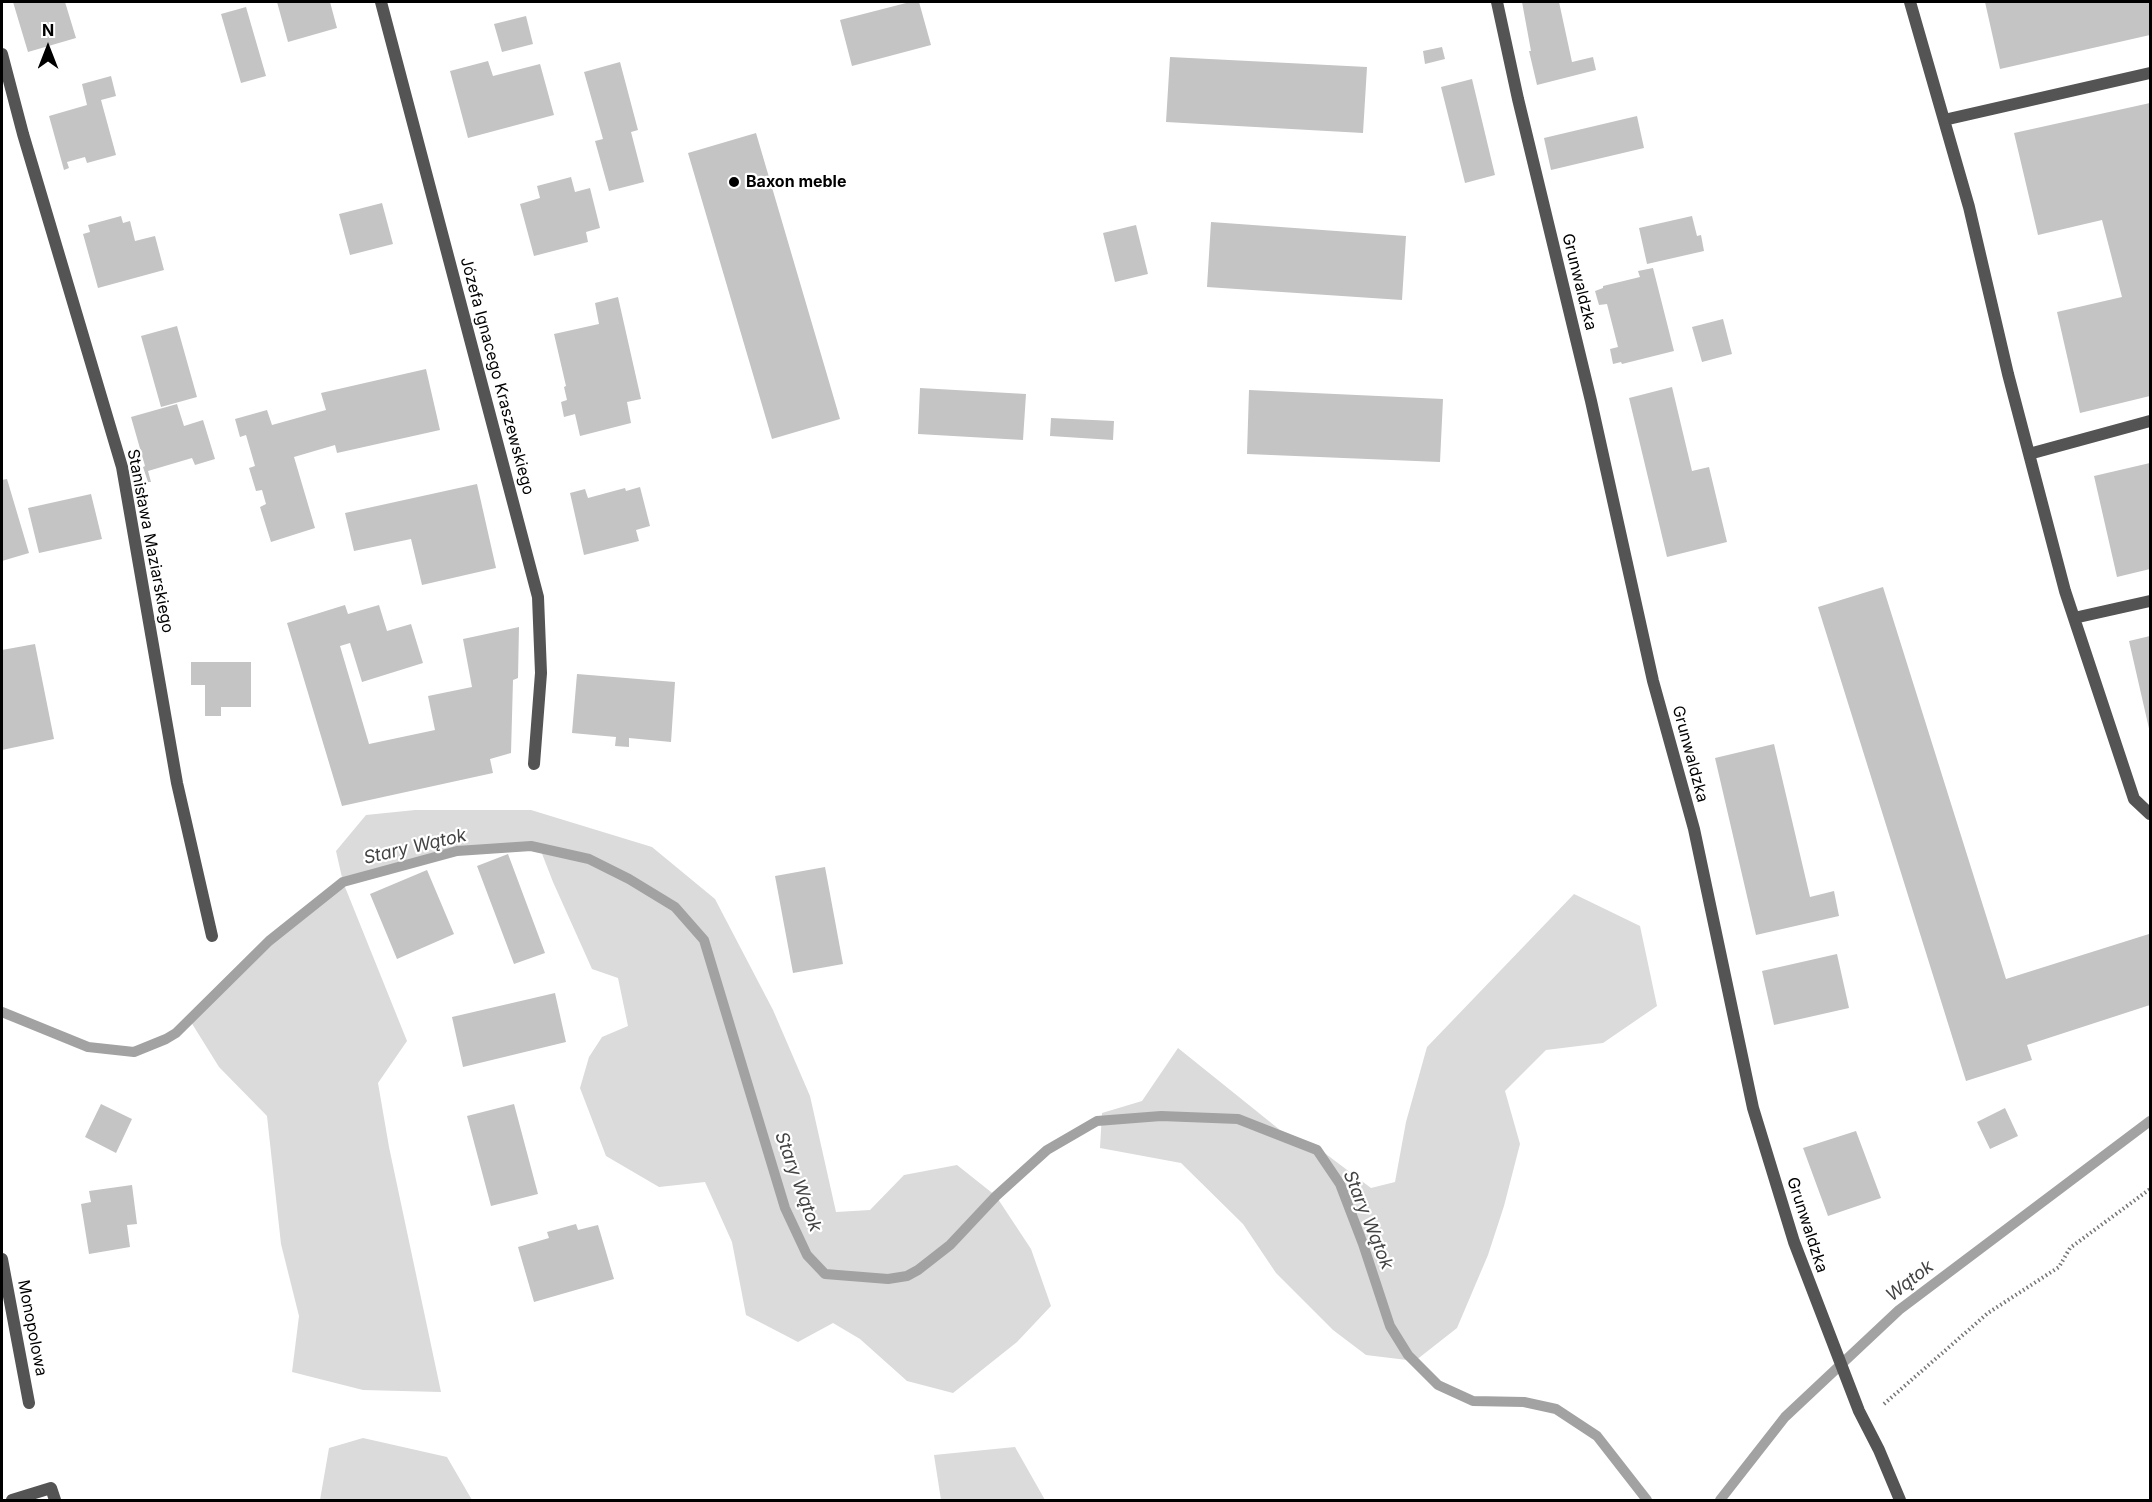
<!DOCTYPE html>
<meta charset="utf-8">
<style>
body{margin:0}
#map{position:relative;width:2152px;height:1502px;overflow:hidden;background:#fff;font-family:Inter,sans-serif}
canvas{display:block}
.frame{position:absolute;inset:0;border:3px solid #000;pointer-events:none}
.north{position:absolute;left:18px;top:18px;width:60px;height:60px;-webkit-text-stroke:4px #fff;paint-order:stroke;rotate:0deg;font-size:16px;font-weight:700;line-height:24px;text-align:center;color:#000}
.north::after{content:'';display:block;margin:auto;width:21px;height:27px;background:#000;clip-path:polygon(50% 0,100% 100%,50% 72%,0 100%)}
</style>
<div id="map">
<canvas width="2152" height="1502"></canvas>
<div class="frame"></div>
<div class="north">N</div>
</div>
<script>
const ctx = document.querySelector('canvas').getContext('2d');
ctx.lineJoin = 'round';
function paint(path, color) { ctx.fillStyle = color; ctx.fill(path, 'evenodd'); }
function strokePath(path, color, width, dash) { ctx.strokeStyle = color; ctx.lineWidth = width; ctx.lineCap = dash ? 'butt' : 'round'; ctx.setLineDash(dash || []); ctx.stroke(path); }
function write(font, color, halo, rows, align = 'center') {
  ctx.font = font + ' Inter,sans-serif'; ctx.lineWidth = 4.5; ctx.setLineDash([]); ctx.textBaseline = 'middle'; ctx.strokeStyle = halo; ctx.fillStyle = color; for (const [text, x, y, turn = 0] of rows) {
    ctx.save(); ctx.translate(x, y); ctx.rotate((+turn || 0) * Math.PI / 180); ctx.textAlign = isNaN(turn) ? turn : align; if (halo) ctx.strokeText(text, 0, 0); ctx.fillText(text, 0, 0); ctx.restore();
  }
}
paint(new Path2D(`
 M415,810h116l121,37 63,52 58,111 37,86 26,116 34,-2 34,-35 53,-10 39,31 35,53 20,57 -34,36 -64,51 -46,-12 -47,-42 -27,-16 -35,19 -52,-27 -14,-73 -27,-60 -46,5 -53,-31 -26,-68 9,-31 13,-20 26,-11 -10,-48 -26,-9 -39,-87 -14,-36 -53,2 -143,34 64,159 -29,42 11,64 52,245 -78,-2 -71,-18 7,-56 -18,-72 -14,-128 -48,-49 -28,-45 37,-42 115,-98 -7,-31 30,-36z
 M1574,894l66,32 17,80 -54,37 -57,7 -41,41 15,53 -16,62 -16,49 -31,73 -42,33 -49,-6 -33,-25 -57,-57 -33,-49 -62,-61 -81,-15 2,-35 40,-12 36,-53 102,82 34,15 57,43 24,-6 11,-60 21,-75z
 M363,1438l84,19 25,43h-152l9,-52z
 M1015,1447l30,53h-104l-7,-45z`), '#dbdbdb');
strokePath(new Path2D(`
 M2,1012l86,35 46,5 32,-13 10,-6 93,-92 74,-59 114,-31 74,-5 58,13 40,20 46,28 29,33 81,268 22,47 18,19 63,5 19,-3 11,-6 32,-25 46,-49 51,-46 50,-29 64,-5 77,3 79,31 23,34 23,60 27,82 18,29 30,30 35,16 51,1 32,7 41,27 50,64
 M1720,1500l65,-83 114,-107 251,-189`), '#a2a2a2', 10);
paint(new Path2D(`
 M13,2h52l11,36 -48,14z
 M277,2h53l7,26 -49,14z
 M910,2h9l12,43 -79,21 -12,-46z
 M1522,2h37l13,60 21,-5 3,13 -59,15 -8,-34h2z
 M1985,2h165v33l-150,34z
 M246,7l20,69 -25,7 -20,-69z
 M526,16l7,28 -31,8 -8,-28z
 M1442,47l3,12 -20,5 -2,-13z
 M1170,57l197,10 -4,66 -197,-11z
 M488,61l5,15 47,-12 14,51 -86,23 -18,-67z
 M620,62l18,68 -7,2 13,50 -35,9 -14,-50 8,-2 -19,-67z
 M111,76l5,20 -15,4 15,55 -29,8 -2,-6 -18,5 2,6 -5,2 -15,-54 38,-11 -5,-21z
 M1472,79l23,96 -30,8 -24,-96z
 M2150,103v293l-70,17 -23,-101 65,-15 -20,-77 -64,15 -24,-102z
 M1637,116l7,32 -93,22 -7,-32z
 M756,133l84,286 -68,20 -84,-286z
 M571,177l4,15 15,-4 10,40 -14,4 2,10 -54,14 -14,-52 20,-6 -3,-12z
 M382,203l11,41 -43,11 -11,-41z
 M121,216l2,7 7,-2 5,20 20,-5 9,34 -66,18 -15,-54 7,-2 -2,-7z
 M1692,216l5,20 4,-1 3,16 -57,13 -8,-36z
 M1211,222l195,14 -4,64 -195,-13z
 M1136,225l12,49 -33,8 -12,-49z
 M1653,268l21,83 -52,13 -1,-2 -8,2 -3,-15 8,-2 -11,-43 -8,1 -4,-14 8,-3v-2l37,-9 -2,-6z
 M618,297l23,102 -14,3 4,21 -51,13 -5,-22 -11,3 -3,-15 6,-2 -3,-13 2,-1 -12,-52 45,-10 -4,-21z
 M1723,319l9,35 -30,8 -10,-35z
 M177,326l20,71 -36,10 -20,-71z
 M426,369l14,61 -103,23 -2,-8 -41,12 21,71 -44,14 -11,-35 6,-3 -4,-14 -6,1 -7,-23 6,-2 -9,-31 -6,2 -5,-18 32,-9 5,15 54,-15 -5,-17z
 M1672,387l20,84 17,-4 18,75 -60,15 -38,-159z
 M920,388l106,6 -3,46 -105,-6z
 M1249,390l194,9 -3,63 -193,-8z
 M177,404l7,22 19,-6 12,39 -20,6 -3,-7 -44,13 3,11h-3l-5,-15 2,-1 -14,-49z
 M1051,418l63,3 -1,19 -63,-4z
 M2150,463v106l-33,8 -23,-101z
 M7,479l22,74 -27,8v-81z
 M477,484l19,84 -74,17 -11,-46 -57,12 -9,-38z
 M640,487l10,39 -14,4 3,11 -55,14 -14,-62 15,-4 3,9 37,-10 1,3z
 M91,494l11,45 -63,14 -11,-45z
 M1883,587l123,392 143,-45 1,5v66l-123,40 5,15 -66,21 -148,-474z
 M345,605l3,9 31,-9 8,26 24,-7 12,39 -61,19 -12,-39 -10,3 29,98 66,-14 -7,-34 44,-9 -9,-48 56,-12 -1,51 -5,2 -2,73 -21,6 3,14 -151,33 -55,-183z
 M2150,636v97l-21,-92z
 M35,644l19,95 -52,11v-100z
 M191,662h60v45h-30v9h-16v-31h-14z
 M577,674l98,8 -4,60 -42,-4v9l-14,-1 1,-9 -44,-4z
 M1774,744l36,153 24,-6 5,25 -83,19 -41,-177z
 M508,854l37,99 -31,11 -37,-98z
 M825,867l18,97 -50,9 -18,-97z
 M427,870l27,64 -57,25 -27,-65z
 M1837,954l12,54 -75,17 -12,-54z
 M555,993l11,49 -103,25 -11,-50z
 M101,1104l31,15 -16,34 -31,-16z
 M514,1104l24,90 -47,12 -24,-90z
 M2005,1108l13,28 -28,13 -13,-27z
 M1856,1131l25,67 -53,18 -25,-68z
 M132,1185l5,39 -10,1 3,22 -41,7 -8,-50 10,-2 -2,-11z
 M576,1224l2,6 20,-5 16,54 -80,23 -16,-55 31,-9 -2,-6z`), '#c4c4c4');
strokePath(new Path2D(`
 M1884,1404l104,-91 71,-46 11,-19 80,-59`), '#767676', 4, [1.5, 3]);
strokePath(new Path2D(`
 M1910,2l59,205 39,167 57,217 69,208 16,15
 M1944,120l206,-47
 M2029,454l121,-33
 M2074,618l76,-17
 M12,1500l39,-12 4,12`), '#545454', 12);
strokePath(new Path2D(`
 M381,2l157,595 3,76 -7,91
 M1497,2l21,97 73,302 62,280 41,148 59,279 41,134 65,169 20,39 21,50
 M2,54l21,80 99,333 55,316 35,153
 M2,1259l27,144`), '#545454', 12);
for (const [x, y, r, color] of [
 [734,182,6,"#000"]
]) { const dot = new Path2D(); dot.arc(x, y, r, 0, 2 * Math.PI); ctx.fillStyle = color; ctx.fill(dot); strokePath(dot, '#fff', 2); }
write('bold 16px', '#000', '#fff', [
 ["Baxon meble",746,182]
], 'left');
write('16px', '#000', '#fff', [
 ["Grunwaldzka",1579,282,76],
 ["Józefa Ignacego Kraszewskiego",497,376,75],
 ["Stanisława Maziarskiego",150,541,79],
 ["Grunwaldzka",1690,754,75],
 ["Grunwaldzka",1807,1225,72],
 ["Monopolowa",32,1328,79]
]);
write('italic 18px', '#434343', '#fff', [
 ["Stary Wątok",415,847,-13],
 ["Stary Wątok",798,1182,70],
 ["Stary Wątok",1368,1220,68],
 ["Wątok",1910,1281,-38]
]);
</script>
